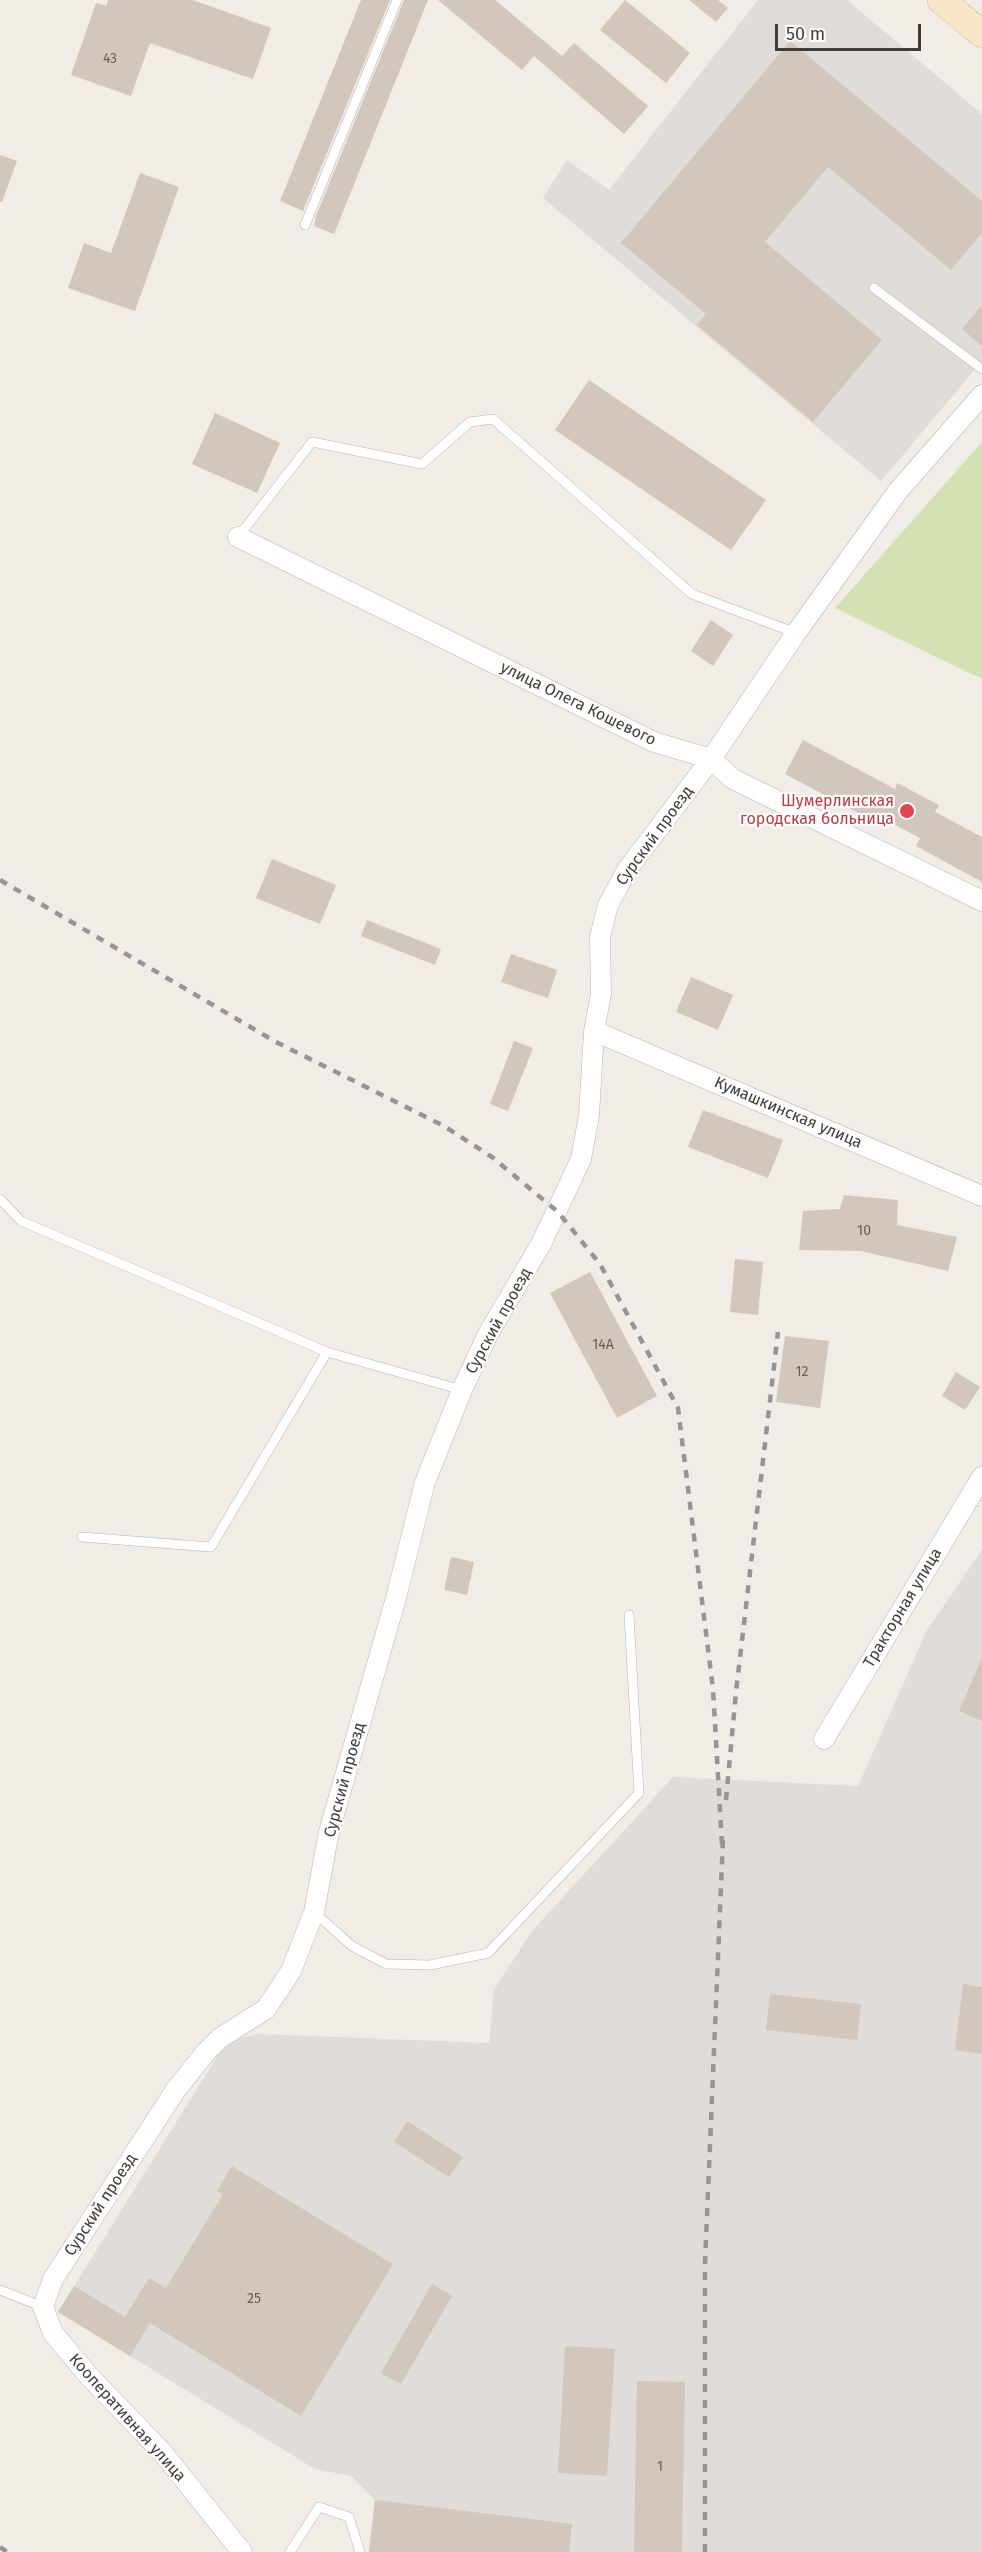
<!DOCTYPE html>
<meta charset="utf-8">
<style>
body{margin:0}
#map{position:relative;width:982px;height:2552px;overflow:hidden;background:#f1ece6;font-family:"Fira Sans",sans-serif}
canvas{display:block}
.scale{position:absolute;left:775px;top:24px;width:146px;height:27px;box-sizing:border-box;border:3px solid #433c36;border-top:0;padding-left:8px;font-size:18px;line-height:21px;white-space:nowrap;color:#433c36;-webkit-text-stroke:4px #fff;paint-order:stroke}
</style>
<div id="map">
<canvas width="982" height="2552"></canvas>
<div class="scale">50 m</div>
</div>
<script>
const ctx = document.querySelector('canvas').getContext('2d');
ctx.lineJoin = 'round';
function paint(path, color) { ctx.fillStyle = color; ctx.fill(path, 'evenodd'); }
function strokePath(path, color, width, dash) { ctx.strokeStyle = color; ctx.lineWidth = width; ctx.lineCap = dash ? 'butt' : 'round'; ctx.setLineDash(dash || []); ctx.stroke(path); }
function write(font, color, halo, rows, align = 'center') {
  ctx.font = font + ' "Fira Sans",sans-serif'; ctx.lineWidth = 4.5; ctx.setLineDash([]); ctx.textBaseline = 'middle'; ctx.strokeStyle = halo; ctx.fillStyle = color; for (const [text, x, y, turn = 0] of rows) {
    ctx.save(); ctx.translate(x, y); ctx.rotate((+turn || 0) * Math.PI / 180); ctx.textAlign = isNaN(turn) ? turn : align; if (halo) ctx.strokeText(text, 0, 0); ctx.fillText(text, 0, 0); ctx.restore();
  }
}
paint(new Path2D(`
 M758,0h89l135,114v247l-101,120 -338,-283 24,-38 42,30z
 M982,1550v1002h-613l6,-52 -24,-24 -36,-7 -257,-157 164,-263 18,-11 20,-4 229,9 5,-53 38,-59 141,-154 185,9 69,-156z`), '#e0dcd8');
paint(new Path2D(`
 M982,442v237l-147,-71z`), '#d3e1b3');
paint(new Path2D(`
 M108,0h85l78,28 -18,51 -103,-36 -19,53 -60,-21 25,-72 10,3z
 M361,0h29l-87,211 -23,-10z
 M404,0h24l-94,234 -20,-8 2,-10z
 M438,0h57l67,56 12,-13 74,63 -24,28 -90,-78 -12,14z
 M625,0l65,53 -24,30 -66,-53z
 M689,0h29l10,8 -12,14z
 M790,41l192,160v32l-31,37 -123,-103 -63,75 117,98 -69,82 -116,-97 9,-11 -85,-71z
 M0,155l17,6 -15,41h-2z
 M140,173l39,14 -44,124 -67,-23 16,-45 27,10z
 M982,305v41l-20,-17z
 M589,380l177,120 -35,50 -176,-120z
 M215,413l65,30 -23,50 -65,-29z
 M711,620l22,15 -20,31 -22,-15z
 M803,740l92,49 2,-6 42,22 -4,7 47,25v45l-66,-36 4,-8 -40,-21 -3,6 -92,-49z
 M272,859l64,26 -16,39 -64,-26z
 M367,920l74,29 -6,16 -74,-29z
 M511,954l46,16 -9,28 -47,-16z
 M691,977l42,18 -15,35 -42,-18z
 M514,1041l19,7 -25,63 -18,-7z
 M703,1110l80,30 -15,38 -80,-31z
 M844,1195l54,5 -1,25 60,12 -9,34 -87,-20 -62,-1 4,-39 37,-2z
 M735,1259l28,3 -5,53 -28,-3z
 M590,1272l67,124 -40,22 -67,-125z
 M785,1336l44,5 -9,67 -44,-6z
 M956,1372l24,15 -15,23 -23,-14z
 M451,1557l23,5 -7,33 -23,-5z
 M982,1658v63l-23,-10z
 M963,1984l19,3v67l-27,-4z
 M770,1994l91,10 -4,36 -91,-10z
 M407,2121l56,36 -14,20 -55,-35z
 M232,2166l161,98 -92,152 -151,-93 -20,33 -72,-44 16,-26 51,31 24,-39 17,10 57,-94 -6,-3z
 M432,2284l20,12 -51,88 -20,-11z
 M565,2346l50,3 -8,127 -49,-3z
 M637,2381l48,1 -3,170h-48z
 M375,2500l197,24 -3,28h-200z`), '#d1c7bd');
const lane = new Path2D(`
 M305,225l92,-225
 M874,288l108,81
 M238,537l74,-95 110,22 48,-42 23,-3 199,175 104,39
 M0,1199l21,22 306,131 135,38
 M82,1537l129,10 116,-195
 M314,1912l38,34 34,18 44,1 58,-12 151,-160 -10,-178
 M0,2290l43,17
 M290,2552l29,-45 30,10 11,35`);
const street = new Path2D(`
 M238,537l416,205 57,17 22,20 249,122
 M594,1031l388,165
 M824,1739l158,-262
 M242,2552l-79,-99 -75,-78 -35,-42 -10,-26 10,-28 122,-188 30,-38 15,-15 46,-29 25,-38 23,-59 15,-80 67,-234 29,-116 37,-92 26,-56 53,-90 40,-85 8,-44 5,-84 7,-37 -1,-57 8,-32 19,-35 84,-111 85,-126 102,-142 84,-96`);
const secondary = new Path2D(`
 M941,0l41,34`);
strokePath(lane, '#bbb3aa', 10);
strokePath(street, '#bbb3aa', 21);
strokePath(secondary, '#ccb89b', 28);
strokePath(lane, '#fff', 9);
strokePath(street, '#fff', 20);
strokePath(secondary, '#f8e6c9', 27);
strokePath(new Path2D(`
 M0,880l276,162 168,84 48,31 66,55 42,52 78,144 35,281 9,156
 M726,1800l10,-108 42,-360
 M0,2547l7,5
 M705,2552v-289l18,-424`), '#959595', 4.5, [8, 8]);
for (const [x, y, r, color] of [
 [907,811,8,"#e0444e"]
]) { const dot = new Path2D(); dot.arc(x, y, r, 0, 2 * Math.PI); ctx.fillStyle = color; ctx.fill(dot); strokePath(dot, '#fff', 2); }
write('14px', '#665f58', null, [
 ["43",110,59],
 ["10",864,1231],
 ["14А",603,1345],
 ["12",802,1372],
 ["25",254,2299],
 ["1",660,2467]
]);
write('16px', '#433c36', '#fff', [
 ["улица Олега Кошевого",578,704,26],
 ["Сурский проезд",655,836,-54],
 ["Кумашкинская улица",788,1113,23],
 ["Сурский проезд",499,1321,-61],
 ["Тракторная улица",903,1608,-59],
 ["Сурский проезд",345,1780,-75],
 ["Сурский проезд",101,2205,-57],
 ["Кооперативная улица",127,2418,48]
]);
write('16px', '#be3a42', '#fff', [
 ["Шумерлинская",894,802],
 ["городская больница",894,820]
], 'right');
</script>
